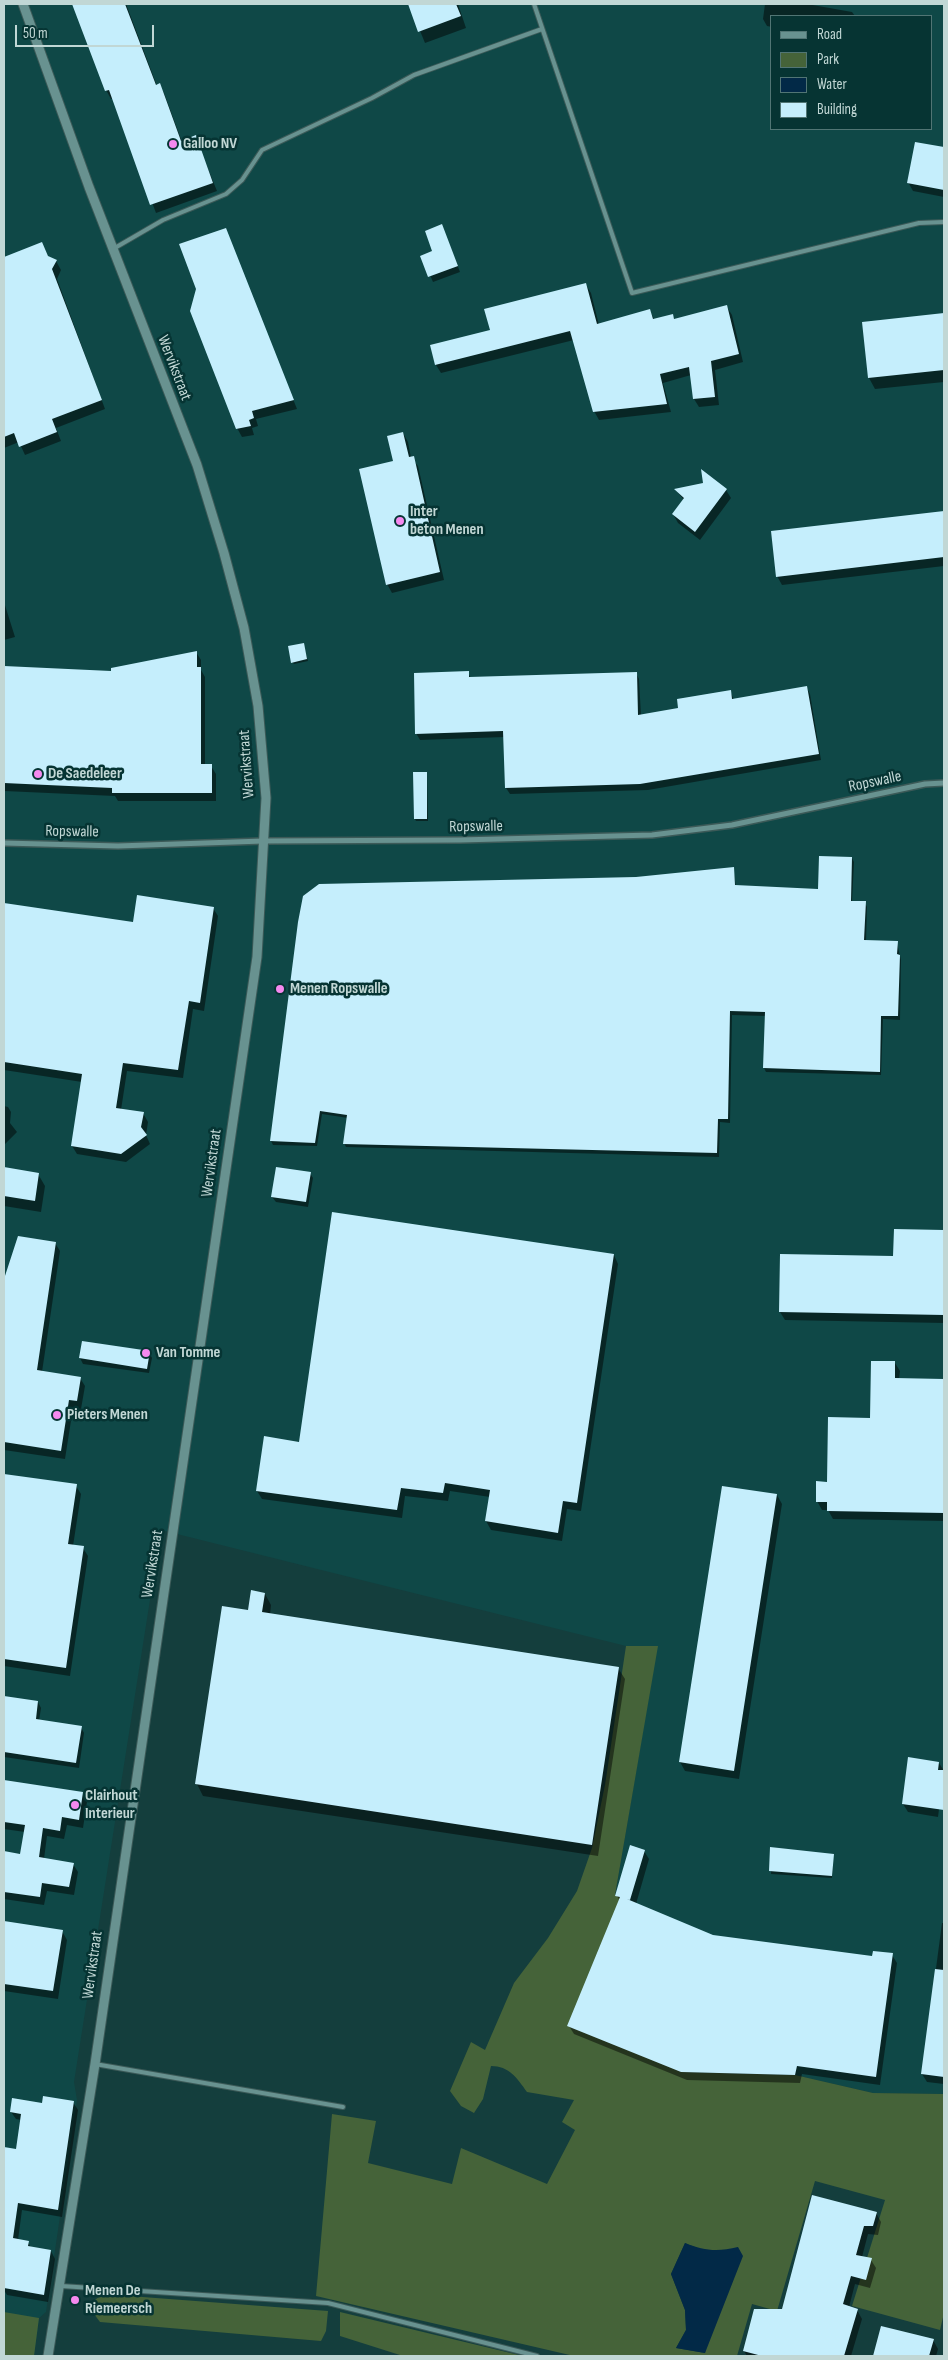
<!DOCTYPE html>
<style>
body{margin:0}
#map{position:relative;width:948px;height:2360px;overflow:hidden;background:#143e3d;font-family:"Sofia Sans Condensed",sans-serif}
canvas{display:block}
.frame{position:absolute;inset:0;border:5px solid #c1d7d5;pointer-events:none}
.legend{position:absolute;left:770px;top:15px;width:162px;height:115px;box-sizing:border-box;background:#063433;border:1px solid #517574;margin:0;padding:6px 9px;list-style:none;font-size:15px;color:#c1d7d5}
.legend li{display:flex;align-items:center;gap:10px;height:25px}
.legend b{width:25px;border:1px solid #517574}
.scale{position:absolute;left:15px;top:25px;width:139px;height:22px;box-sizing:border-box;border:2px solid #c1d7d5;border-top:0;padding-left:6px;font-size:15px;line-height:18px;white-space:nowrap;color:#c1d7d5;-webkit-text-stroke:4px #063433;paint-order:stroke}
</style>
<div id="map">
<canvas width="948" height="2360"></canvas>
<div class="frame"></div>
<ul class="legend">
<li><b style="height:6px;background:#689290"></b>Road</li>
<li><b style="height:14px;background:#456339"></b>Park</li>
<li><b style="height:14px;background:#022947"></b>Water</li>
<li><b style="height:14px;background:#c5eefc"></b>Building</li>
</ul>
<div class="scale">50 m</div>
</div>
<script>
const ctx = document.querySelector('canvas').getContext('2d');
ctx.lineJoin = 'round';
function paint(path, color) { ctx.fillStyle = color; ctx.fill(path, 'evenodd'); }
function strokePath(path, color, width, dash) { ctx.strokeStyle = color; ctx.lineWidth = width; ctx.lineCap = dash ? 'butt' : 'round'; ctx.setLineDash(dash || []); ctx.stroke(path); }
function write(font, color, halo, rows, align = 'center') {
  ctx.font = font + ' "Sofia Sans Condensed",sans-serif'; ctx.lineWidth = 5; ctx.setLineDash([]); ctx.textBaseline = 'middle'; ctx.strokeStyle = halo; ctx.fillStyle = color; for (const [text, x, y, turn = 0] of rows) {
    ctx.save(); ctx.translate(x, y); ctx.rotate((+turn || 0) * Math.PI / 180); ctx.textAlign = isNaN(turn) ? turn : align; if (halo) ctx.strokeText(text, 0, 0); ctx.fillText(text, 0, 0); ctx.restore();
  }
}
paint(new Path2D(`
 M4,4h940v2090l-71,-1 -78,-18 -114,-3 -66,-176 42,-249 -31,-1 -465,-116 -87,552 3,18 -31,212 -7,6 -5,38h-30zM772,16h160v113h-160z`), '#0f4847');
paint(new Path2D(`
 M626,1646h32l-43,249 5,2 61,175 114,3 78,18 71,1v219l-4,17 -88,-24 33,-106 -70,-19 -38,130 -25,-7 -15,52h-163l-258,-60 16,-182 44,7 -8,42 84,21 9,-36 86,36 28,-54 -13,-8 12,-22 -47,-8c-10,-14 -18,-26 -36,-26l-8,33 -9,14 -13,-7 -11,-15 21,-49 14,8 29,-67 34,-45 29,-47 15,-43 13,-63zM685,2243l17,7 22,1 -19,102 -29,-5 10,-18 -1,-20 -14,-36z
 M103,2294l225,17 -2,20 -5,10 -221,-19 -6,-8 -2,-12z
 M4,2312l35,6 -5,38h-30z
 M340,2312l183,44h-120l-63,-20z`), '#456339');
paint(new Path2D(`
 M685,2243c19,8 33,9 53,4l5,9 -38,97 -29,-5 10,-18 -1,-20 -14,-36z`), '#022947');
paint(new Path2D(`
 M74,4h52l31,82 2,-1 5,8 18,49 13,-5 22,54 -61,22 -43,-115 -2,1 -5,-9z
 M409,4h49l8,24 -41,15z
 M765,4h42l45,8 3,4h-83v11l-5,-1 -4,-7z
 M916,143l28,6v48l-31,-6 -5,-9z
 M225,229l72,180 -41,10 2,7 -6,2 2,7 -12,2 -5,-9z
 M444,231l16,41 -27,10 -11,-25 12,-5z
 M42,244l7,14 7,3 5,9 -4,9 48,130 -49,19 5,13 -36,14 -6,-13 -15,6v-190z
 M586,285l5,8 8,32 51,-14 4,8 18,-4 3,5 52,-13 5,8 11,47 -28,8 4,35 -20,2 -5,-8 -3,-24 -28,8 8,29 -72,8 -5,-9 -20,-71 -133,33 -5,-8 -4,-19 59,-15z
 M944,314v68l-69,7 -6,-11 -5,-55z
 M403,433l5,9 3,16 7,8 26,114 -52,13 -5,-9 8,-122z
 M676,490h50l5,8 -31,42 -22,-17 -5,-9 11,-14z
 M944,513v53l-162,19 -5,-9 -5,-44z
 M4,602l11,35 -11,3z
 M303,644l5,17 -14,3 -2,-2z
 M196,652l5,8v10l4,7v89h6l5,8v27h-98l-3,-5 -111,-5v-124l108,5z
 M468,673l3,5 165,-5 3,6 2,37 39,-7 50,-18 4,9 73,-12 3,6 11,66 -173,30 -138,4 -4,-6 -1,-51 -85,3 -4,-7z
 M427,773l1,48h-12l-1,-2z
 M852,858l2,4 -2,40 13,1 2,4 -1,35 31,1 4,17 -1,60 -17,-1 -2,56 -115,-3 -2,-4 2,-52 -34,-1 -2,108 -10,-1 -1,35 -373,-10 -2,-4 4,-25 -26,-4 -5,32 -44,-1 -2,-4 49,-256 316,-6 97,-11 3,19 83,3z
 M4,904l130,20 79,-16 5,8 -14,95 -11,-2 -10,69 -56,-7 -6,39 22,3 5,9 -2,13 4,9 -24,18 -49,-8 -5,-8 10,-64 -78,-12z
 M4,1106l4,1 3,5 -1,11 7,9 -13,13z
 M4,1169l34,5 7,12 -4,26 -37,-6z
 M310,1173l3,5 -5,29 -32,-5 -4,-5z
 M895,1230l49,1v92l-159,-3 -5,-8 115,-55z
 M19,1238l36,5 5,8 -18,121 38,6 5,8 -4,23 -8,-1 -8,51 -61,-9v-167z
 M614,1255l4,9 -37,247 -14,-2 -5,32 -71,-11 -5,-9 4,-24 -40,-6 -2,10 -43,-5 -3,22 -140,-19 -5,-8 43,-48z
 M83,1342l66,10 3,6 -3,15 -66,-9 -3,-6z
 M895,1363l5,8 -1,9 45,1v140l-111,-2 -5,-9h-6l-5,-9 54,-82z
 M4,1475l72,11 5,8 -8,52 10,2 5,8 -18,120 -66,-10z
 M777,1495l5,9 -43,275 -54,-8 -5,-9z
 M265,1594l6,11 -1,10 348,53 7,11 -27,177 -395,-60 -6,-12 52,-173z
 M4,1697l34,5 3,6 -2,13 42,6 3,6 -5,35 -75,-11z
 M939,1763l5,8 -6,46 -30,-5 -5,-8z
 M4,1782l78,12 5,8 -4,26 -16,-3 -3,14 -17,-3 -3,23 29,5 5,8 -4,23 -27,-4 -3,14 -40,-6v-46l17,2 4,-23 -21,-3z
 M772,1849l61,6 -1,23 -61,-4z
 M644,1851l5,8 -13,45 77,32 160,22 19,-3 5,8 -17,122 -78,-11 -2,9 -113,-3 -113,-46 -5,-8 51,-125 -3,-5z
 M4,1922l58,9 5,9 -9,59 -54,-8z
 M942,1923h2v161l-17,-2 -5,-8z
 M73,2102l5,8 -16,107 -40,-7 -4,30 10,2 3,6 20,3 4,8 -7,43 -41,-7 -3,-5v-141l13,1 4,-30 -5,-1 -5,-7 32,-8z
 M876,2213l5,9 -3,13 -10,-1 -6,23 9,3 5,8 -6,20 -15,-4 -6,23 8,3 5,9 -11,37h-104l-3,-5z
 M882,2328l51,12 5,9 -2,7h-61z`), '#0007');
paint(new Path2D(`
 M72,4h53l31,81 4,-2 21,58 15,-6 17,48 -63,22 -41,-115 -4,1z
 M408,4h48l5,12 -43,16z
 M915,142l29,5v43l-37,-7z
 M442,224l16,42 -30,11 -8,-21 12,-5 -7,-20z
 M226,228l68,172 -42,11 2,7 -5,2 2,6 -15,3 -46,-118 6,-22 -17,-45z
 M42,242l6,14 9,4 -5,9 50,131 -50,19 5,13 -38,15 -5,-14 -10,4v-180z
 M586,283l11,41 53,-15 3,10 20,-5 1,5 53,-14 12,49 -28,7 4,36 -22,2 -4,-32 -29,7 7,30 -74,8 -23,-81 -135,34 -5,-20 60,-15 -6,-21z
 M944,313v57l-76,8 -6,-56z
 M403,432l6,25 5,-1 26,116 -54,13 -27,-116 34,-8 -6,-25z
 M701,469l26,20 -32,43 -23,-18 12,-16 -10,-9 29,-6z
 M944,511v46l-168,20 -5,-46z
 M304,643l3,16 -16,4 -3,-17z
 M197,651v16h4v97h11v29h-100v-5l-108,-5v-117l107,5v-3z
 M469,671v6l168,-5 1,43 40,-7 -1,-9 54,-9 1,9 75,-13 12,68 -179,30 -135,4 -2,-57 -88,3 -1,-61z
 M413,772h14v47h-13z
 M819,856l33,1 -1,44h15l-2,39 34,1 -1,13 3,1 -2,61h-17l-1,56 -117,-4 2,-56 -35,-1 -2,108h-10l-1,34 -374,-9 4,-29 -27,-4 -5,32 -45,-2 28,-219 5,-26 16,-12 317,-7 98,-10 1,18 83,4z
 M137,895l77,12 -14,96 -11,-2 -11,69 -55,-7 -7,45 28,4 -3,15 6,8 -26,19 -50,-8 11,-72 -78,-12v-159l129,19z
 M4,1167l35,6 -4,28 -31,-5z
 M276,1167l35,5 -5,30 -35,-5z
 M332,1212l282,42 -37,249 -14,-2 -5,32 -73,-12 5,-31 -45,-7 -2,10 -42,-5 -4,22 -141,-19 8,-55 35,6z
 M894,1229l50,1v85l-165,-3 1,-58 113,2z
 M18,1236l38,6 -19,128 44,7 -4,24 -8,-1 -8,51 -57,-9v-163z
 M82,1341l68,10 -3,18 -68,-11z
 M871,1361h24v17l49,1v134l-117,-2v-9h-11v-21l11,1 1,-65 42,1z
 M4,1474l73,10 -9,60 16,2 -18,122 -62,-9z
 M722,1486l55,8 -43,277 -55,-9z
 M251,1590l14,3 -3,19 357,55 -27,178 -397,-61 27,-178 26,4z
 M4,1696l34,5 -2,18 46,7 -6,37 -72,-11z
 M908,1757l31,5 -1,8h6v40l-42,-6z
 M4,1780l79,12 -4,28 -17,-3 -2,14 -17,-3 -4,29 35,6 -5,24 -27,-4 -2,14 -36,-5v-41l16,3 5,-29 -21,-3z
 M630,1845l15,5 -15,50 -3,-1 86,36 159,21 1,-5 20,2 -17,124 -79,-11 -2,9 -114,-3 -114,-46 53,-129 -5,-1z
 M770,1847l64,7 -2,22 -63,-5z
 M4,1921l59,9 -10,61 -49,-7z
 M935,1969l9,1v107l-23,-3z
 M43,2096l31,5 -16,109 -40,-7 -5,35 16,3 -1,5 23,4 -7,45 -40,-7v-141l12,2 5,-35 -11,-2 2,-14 30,5z
 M812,2195l65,17 -4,14h-9l-8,29 16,3 -6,22 -15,-4 -8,28 15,5 -14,47h-82l-19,-5 11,-42h28z
 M881,2326l53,13 -5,17h-56z`), '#c5eefc');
const service = new Path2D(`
 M534,4l98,289 287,-70 25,-1
 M113,249l50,-29 63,-26 16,-14 20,-30 110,-52 42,-23 128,-46
 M95,2064l248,43
 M61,2286l267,17 209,53`);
const minor = new Path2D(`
 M4,843l114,3 145,-5 197,-1 192,-5 80,-10 193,-41 19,-1`);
const tertiary = new Path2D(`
 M23,4l66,183 108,278 27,88 20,75 14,78 8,92 -9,159 -162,1107 -47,292`);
strokePath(service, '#3c5a58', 6);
strokePath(minor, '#3c5a58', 8);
strokePath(tertiary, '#3c5a58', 11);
strokePath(service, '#689290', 4);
strokePath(minor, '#689290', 5);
strokePath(tertiary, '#689290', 9);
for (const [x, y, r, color] of [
 [173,144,5,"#f589ef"],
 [400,521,5,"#f589ef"],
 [38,774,5,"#f589ef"],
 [280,989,5,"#f589ef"],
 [146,1353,5,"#f589ef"],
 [57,1415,5,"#f589ef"],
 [75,1805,5,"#f589ef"],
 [75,2300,5,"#f589ef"]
]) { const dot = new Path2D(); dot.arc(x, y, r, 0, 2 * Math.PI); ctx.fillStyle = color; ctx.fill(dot); strokePath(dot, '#063433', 2); }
write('bold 16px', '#c1d7d5', '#063433', [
 ["Galloo NV",183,144],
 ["Inter",410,512],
 ["beton Menen",410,530],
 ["De Saedeleer",48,774],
 ["Menen Ropswalle",290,989],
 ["Van Tomme",156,1353],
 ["Pieters Menen",67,1415],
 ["Clairhout",85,1796],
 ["Interieur",85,1814],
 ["Menen De",85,2291],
 ["Riemeersch",85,2309]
], 'left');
write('16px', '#c1d7d5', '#063433', [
 ["Wervikstraat",174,368,69],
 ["Wervikstraat",247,764,-94],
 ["Ropswalle",875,782,-12],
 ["Ropswalle",476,827,-1],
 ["Ropswalle",72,832,1],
 ["Wervikstraat",212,1163,-82],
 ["Wervikstraat",153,1564,-81],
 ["Wervikstraat",93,1965,-82]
]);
</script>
